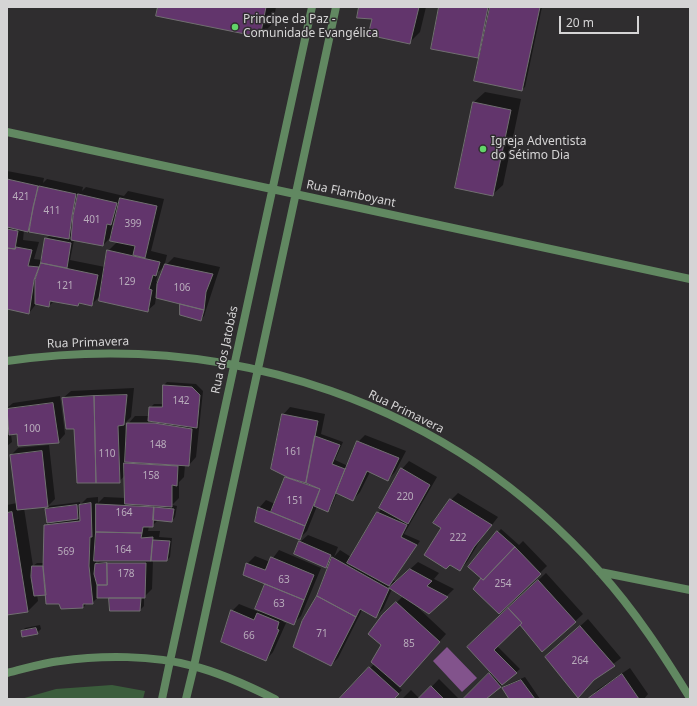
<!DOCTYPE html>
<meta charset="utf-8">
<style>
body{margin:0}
#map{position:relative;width:697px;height:706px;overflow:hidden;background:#2f2d2f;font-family:"Noto Sans",sans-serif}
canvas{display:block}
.frame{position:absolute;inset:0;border:8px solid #d5d4d5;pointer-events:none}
.scale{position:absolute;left:559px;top:16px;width:80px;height:18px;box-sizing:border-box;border:2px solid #d5d4d5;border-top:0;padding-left:5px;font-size:12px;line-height:14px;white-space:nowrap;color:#d5d4d5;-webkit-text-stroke:3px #2f2d2f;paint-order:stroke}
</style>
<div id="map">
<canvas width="697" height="706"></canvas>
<div class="frame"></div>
<div class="scale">20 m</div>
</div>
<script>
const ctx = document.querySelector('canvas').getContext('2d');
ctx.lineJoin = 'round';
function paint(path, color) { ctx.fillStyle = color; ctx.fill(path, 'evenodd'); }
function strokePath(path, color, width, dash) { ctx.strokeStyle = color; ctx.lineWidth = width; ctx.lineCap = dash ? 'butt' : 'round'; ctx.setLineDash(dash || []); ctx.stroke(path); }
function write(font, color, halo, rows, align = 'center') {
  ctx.font = font + ' "Noto Sans",sans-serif'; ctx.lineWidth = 3; ctx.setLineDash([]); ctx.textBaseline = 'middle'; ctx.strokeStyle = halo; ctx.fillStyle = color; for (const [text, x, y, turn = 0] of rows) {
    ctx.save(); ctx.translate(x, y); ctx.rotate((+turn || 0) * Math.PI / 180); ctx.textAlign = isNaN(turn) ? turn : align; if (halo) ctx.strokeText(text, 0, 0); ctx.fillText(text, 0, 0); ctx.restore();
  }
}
paint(new Path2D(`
 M112,685l33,6 -2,8h-122l35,-10z`), '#3b5d3c');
paint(new Path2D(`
 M447,647l30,31 -15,14 -29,-31z`), '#82538c');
paint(new Path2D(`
 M159,7h117l-3,16 -13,13z
 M360,7h66l-6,25 -11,11z
 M440,7h102l-17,80 -4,3 -40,-37 -3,4z
 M485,92l36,7 -18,86 -11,10 -18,-93z
 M7,171l37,7 -1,5 4,-4 36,8 -1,4 4,-4 38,9 4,-5 36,8 -13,52 16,4 -3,12 10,-10 46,10 -16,49 -3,4 -19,-17 -26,-6 -1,7 -8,7 -47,-15 -9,9 -11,-2 -2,2 -24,-4 -5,5 -12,-3 -8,10 -22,-5v2zM116,218l-3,15h-2l2,-11zM31,227l19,8 -4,4 -4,21 -8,-1 5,-17 -16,-2 1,-10 3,1zM73,234l-1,5h-4zM112,236l5,6 -9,9 -3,16 -35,-7 4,-20 29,5zM166,265l-7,18 -3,-1 2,-10z
 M167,382l29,2 7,7 -7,66 -7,8h-4l-1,12 -5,5v16l-7,7 5,1 -2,11 -3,4 -13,-2 -7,7h-3l-1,5h12l-1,6 13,1 -2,19 -3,3h-14l-1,29 -8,8v9l-4,4 -30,-13h-12l-6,6h-5l-4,5 -23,-5 -14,-9h-9l1,7 -10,10 -21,3v-109l10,-2 -6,-48 7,-7 31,-3 6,54 -7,7 32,-4v3l7,-7 11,-1v6l6,-6 22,1 -1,-23 -6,7 -44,-53 -12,-31 8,-7 63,-3 -3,29 -6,6 1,18h1l1,-17 7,-8h14l1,-8 4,-4h9l1,-19zM49,506l-3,3 2,13 -3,3 -1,38h-7l-4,3 -9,-58zM96,560h5l-5,4z
 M60,396l5,38 -7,8 -40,-9 -7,1 1,8 -5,4v-38l6,-5z
 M290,407l35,7 -4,20 22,8 -8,18 13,6 10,-24 7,-7 41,16 -11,21 -7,8 -18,-8 -10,20 -7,8 -16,-7 -6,14 -3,4 -11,-5 -10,25 -8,8 -40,-31 7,-8 9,4 12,-29 -4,-60z
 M409,461l28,16 -33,57 16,7 -27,39 3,2 22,-20 21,11 -5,6 20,10 -25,24 -15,-9 32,30 -46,52 -8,-7 -1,1 11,10 -9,9h-52l33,-35 8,-19 9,-37 12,-12 -11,-7 -9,20 -7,8 -14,-7 -24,48 -7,7 -13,-69 14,-36 -6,7 -26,-25 8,-7 30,12 -4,10 6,-7 11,7 30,-48 21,-40z
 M458,493l40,24 -17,22 -14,23 -7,8 -9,-70z
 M501,529l18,16 4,-4 24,25 -48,47 -17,-35 16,-46z
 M279,550l42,18 -20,48 -7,7 -10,-3 -1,2 3,1 -13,29 -7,8 -34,-49 7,-7 20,8 2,-2 5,-27 -19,-19 8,-8 15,6z
 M546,573l37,41 -40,37 -23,-28 -23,23 23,23 -35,30h-21l27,-27 -23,-25z
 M588,619l33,39 -26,20 -41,-28z
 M40,625l1,4 -4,4 -15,-2 3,-3z
 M630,668l18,26 -4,5h-53l-1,-1 7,-8z
 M525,677l15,22h-30l-7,-11 3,-3z
 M439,679l20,20h-57l9,-9 9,9z`), '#0007');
const building = new Path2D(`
 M158,7h108l-6,30 -104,-21z
 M359,7h60l-9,37 -42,-9 4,-16 -15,-1z
 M439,7h49l-10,51 -47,-9z
 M490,7h50l-18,84 -48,-10z
 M473,102l38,8 -18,86 -38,-8z
 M7,179l31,7 -10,46 -21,-5z
 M39,186l37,8 -4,22 -3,23 -40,-7 4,-25z
 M78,194l39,9 -6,22 -4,-1 -4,22 -32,-6 2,-24z
 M120,198l37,8 -12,52 -12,-3 2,-9 -25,-5z
 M7,229l11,2 -3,18 -8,-1z
 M45,238l26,5 -4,25 -26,-5z
 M16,247l16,3 -4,16 11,1 -5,13 -5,34 -22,-5v-61l8,1z
 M107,250l53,12 -4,14 -3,-1 -4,14 3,1 -4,22 -49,-11z
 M41,263l57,12 -6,31 -13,-3 -1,3 -28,-5 -1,6 -14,-3v-24z
 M165,264l48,10 -7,18 -2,18 -48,-12 1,-14z
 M180,304l24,6 -3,11 -21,-6z
 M163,385l29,2 8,8 -3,33 -49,-7 1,-14h13z
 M127,395l-3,30 -6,1 2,57h-24l-2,-87z
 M94,396l2,87h-19l-3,-54h-8l-4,-31z
 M53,403l6,40 -41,3 -1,-12 -8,1 -2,-26z
 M282,414l36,7 -12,62 -17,-5 -18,-9z
 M127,423h27l38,6 -3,37 -64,-4z
 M315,436l25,9 -8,19 13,5 -17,43 -14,-6 6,-17 -14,-6z
 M357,441l42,17 -11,23 -21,-10 -14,30 -17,-8z
 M42,451l6,56 -31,3 -7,-55z
 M124,463l54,3 -1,20 -5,-1v22l-47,-3z
 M401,468l29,17 -22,39 -29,-16z
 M285,477l35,12 -15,37 -34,-14z
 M450,499l42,26 -18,22 -14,24 -10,-6 -4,4 -22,-14 17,-27 -8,-5z
 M91,503l1,34h-2l-1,29 4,38h-10v4l-22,1 -2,-5h-13l-3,-36 1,-43 36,-4 -1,-16z
 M96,504l58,3 -1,20h-10l-1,6 -46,-1z
 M77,505l1,14 -31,4 -2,-14z
 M154,507l20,2 -2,13 -19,-2z
 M258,507l47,19 -5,14 -45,-18z
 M12,512l16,100 -21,3v-102z
 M377,512l30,13 -6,12 16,8 -28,41 -42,-23z
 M497,531l18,16 -32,33 -15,-13z
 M96,532l46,1 -1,5 12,-1 -2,24h-57z
 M153,540l17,1 -3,20h-16z
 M299,541l32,14 -5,13 -32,-14z
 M515,547l26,27 -42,40 -26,-25 8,-11 2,2z
 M271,557l43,18 -10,25 -61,-25 3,-12 19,7z
 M332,557l57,32 -13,29 -16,-9 -4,8 -39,-21z
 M107,563h39l-1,35h-48v-13h10z
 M107,563v22h-10l-3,-11 1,-10z
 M32,566h11l3,29 -12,1 -3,-19z
 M410,569l22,12 -5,5 21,11 -19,17 -40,-26z
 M538,580l38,42 -34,30 -22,-27 2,-2 -14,-15z
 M265,584l39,16 -10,25 -39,-16z
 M317,596l39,21 -25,49 -38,-19 9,-26z
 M109,598h32l-1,13h-30z
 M396,602l44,40 -40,45 -29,-25 10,-17 -13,-11 14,-19z
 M508,608l14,15 -28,27 23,23 -15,12 -35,-38z
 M231,610l23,10 3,-7 22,9 -2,7 2,1 -13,31 -45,-19z
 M580,626l35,40 -21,14 -16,18 -33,-41z
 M36,628l2,6 -16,3 -1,-6z
 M369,667l30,27 -5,5h-55z
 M489,673l12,14 -15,12h-23z
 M622,674l17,25h-49l-1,-1z
 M521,680l14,19h-26l-7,-11z
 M431,686l13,13h-26z`);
paint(building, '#62356c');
strokePath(building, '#716f71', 1);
strokePath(new Path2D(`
 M162,699l8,-38
 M186,699l8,-33`), '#618861', 8);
strokePath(new Path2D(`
 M7,132l683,147
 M7,361c223,-32 442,41 593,211 35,39 63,82 90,126
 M600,572l90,18
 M170,661l142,-654
 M194,666l142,-659
 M7,673c17,-4 35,-10 53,-12 41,-6 94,-6 133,5 28,7 56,20 82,33`), '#618861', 8);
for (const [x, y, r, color] of [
 [235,27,4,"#62d469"],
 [483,149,4,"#62d469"]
]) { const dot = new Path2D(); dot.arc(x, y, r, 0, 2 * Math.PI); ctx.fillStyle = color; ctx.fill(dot); strokePath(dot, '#2f2d2f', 1.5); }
write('10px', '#b8acbb', null, [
 ["421",21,197],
 ["411",52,211],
 ["401",92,220],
 ["399",133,224],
 ["129",127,282],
 ["121",65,286],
 ["106",182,288],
 ["142",181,401],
 ["100",32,429],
 ["148",158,445],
 ["161",293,452],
 ["110",107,454],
 ["158",151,476],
 ["220",405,497],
 ["151",295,501],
 ["164",124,513],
 ["222",458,538],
 ["164",123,550],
 ["569",66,552],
 ["178",126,574],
 ["63",284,580],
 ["254",503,584],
 ["63",279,604],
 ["71",322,634],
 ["66",249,636],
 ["85",409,644],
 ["264",580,661]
]);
write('12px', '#d5d4d5', '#2f2d2f', [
 ["Principe da Paz -",243,20],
 ["Comunidade Evangélica",243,34],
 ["Igreja Adventista",491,142],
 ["do Sétimo Dia",491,156]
], 'left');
write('12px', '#d5d4d5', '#2f2d2f', [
 ["Rua Flamboyant",351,194,12],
 ["Rua Primavera",88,343,-2],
 ["Rua dos Jatobás",225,350,-78],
 ["Rua Primavera",406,412,26]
]);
</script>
